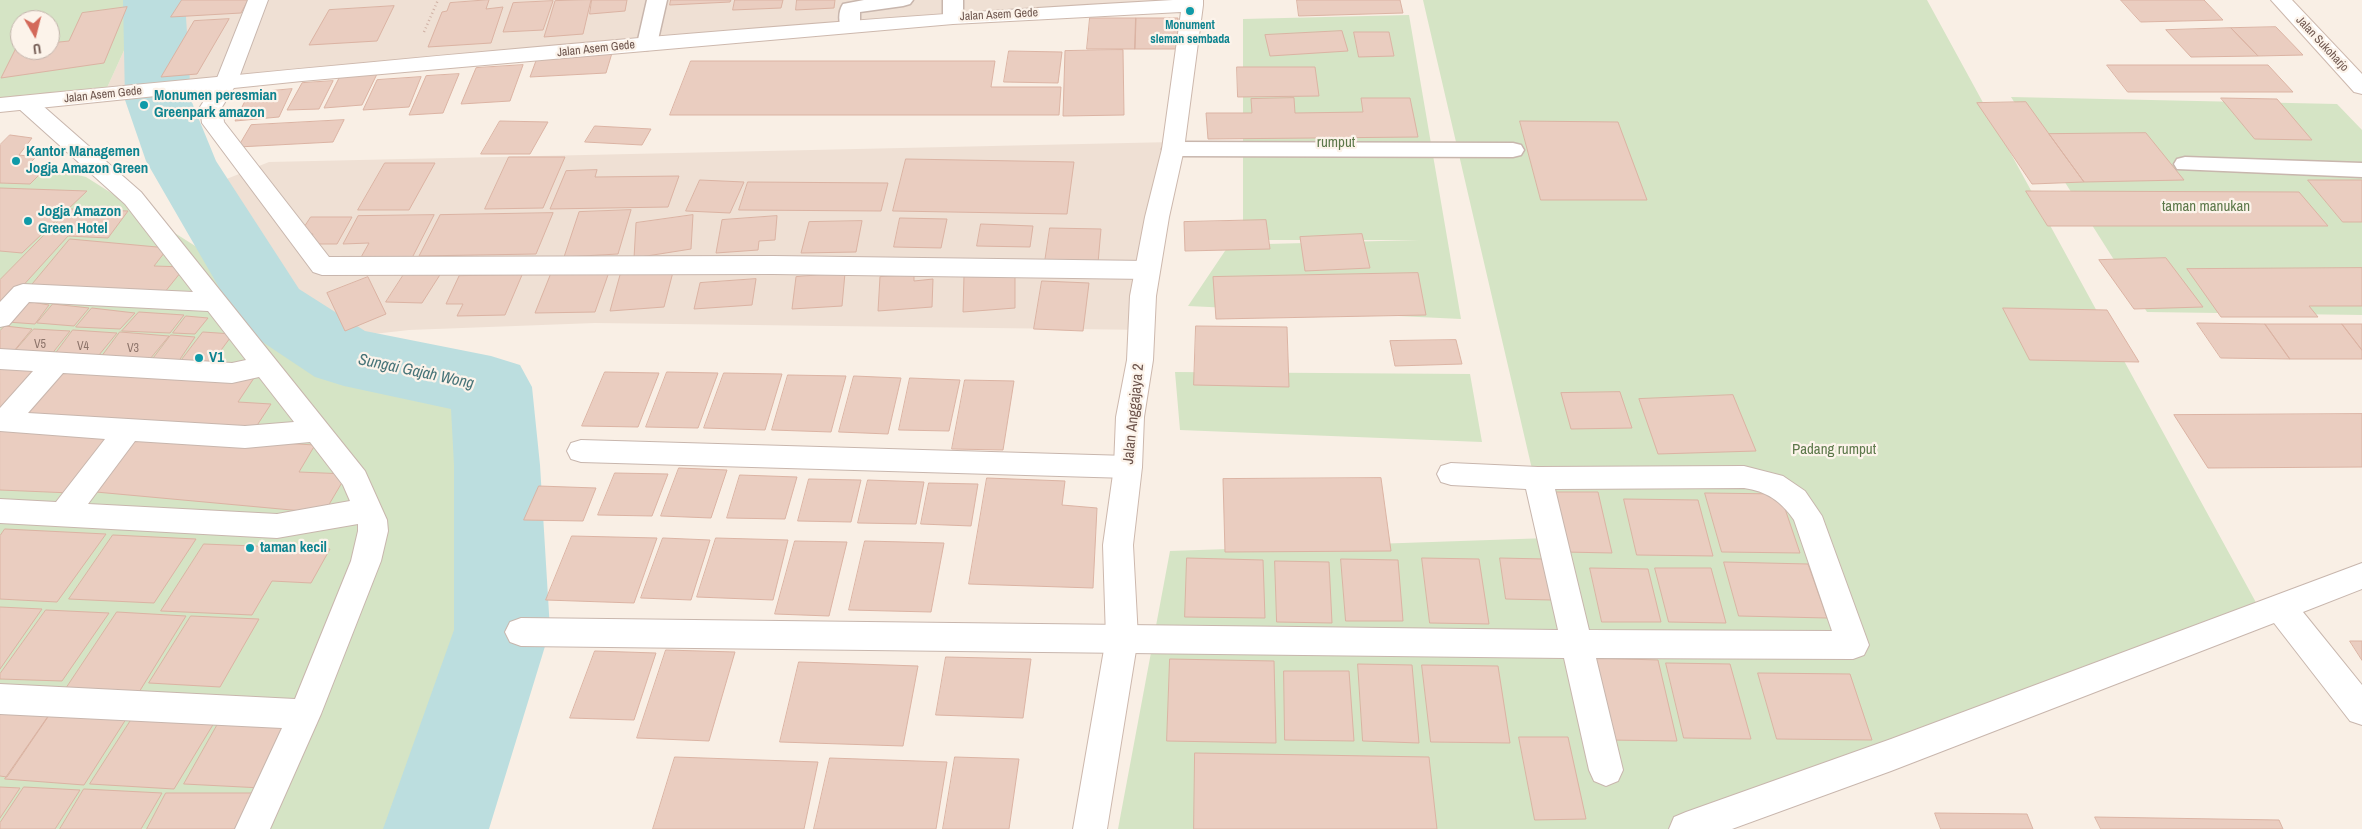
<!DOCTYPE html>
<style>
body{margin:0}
#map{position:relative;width:2362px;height:829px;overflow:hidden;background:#f9efe5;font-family:"Archivo Narrow",sans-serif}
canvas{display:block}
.north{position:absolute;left:10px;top:10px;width:50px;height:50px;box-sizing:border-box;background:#fcf3ea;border:1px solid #c3b4ac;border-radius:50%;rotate:172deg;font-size:14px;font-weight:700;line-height:20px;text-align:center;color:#6e564e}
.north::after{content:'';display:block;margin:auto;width:18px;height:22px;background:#d3695a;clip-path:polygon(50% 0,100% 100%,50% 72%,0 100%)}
</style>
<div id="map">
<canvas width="2362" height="829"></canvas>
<div class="north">U</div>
</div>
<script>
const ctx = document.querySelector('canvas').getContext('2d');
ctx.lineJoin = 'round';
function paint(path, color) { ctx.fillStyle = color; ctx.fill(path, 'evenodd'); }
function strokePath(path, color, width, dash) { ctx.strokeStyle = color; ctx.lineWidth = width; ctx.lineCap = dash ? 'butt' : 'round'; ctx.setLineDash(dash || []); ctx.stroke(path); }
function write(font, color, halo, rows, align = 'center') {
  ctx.font = font + ' "Archivo Narrow",sans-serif'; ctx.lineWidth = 4.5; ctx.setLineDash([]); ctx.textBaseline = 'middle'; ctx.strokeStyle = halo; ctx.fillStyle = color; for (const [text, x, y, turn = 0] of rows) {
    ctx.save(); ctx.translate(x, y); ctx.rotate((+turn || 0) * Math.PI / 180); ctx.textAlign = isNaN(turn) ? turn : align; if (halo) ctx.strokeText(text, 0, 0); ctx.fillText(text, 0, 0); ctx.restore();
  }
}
paint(new Path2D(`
 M147,0h1058l-252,18 -847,72z
 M1173,142l-23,188 -555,-7 -186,7 -71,8 -59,-35 -65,-119 55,-22z`), '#efe0d4');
paint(new Path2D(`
 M0,0h147l-41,90 -106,12zM20,20h30v30h-30z
 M1423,0h504l332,608 -574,221h-567l52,-278 378,-13z
 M1409,15l52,304 -273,-13 41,-61 190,-5h-176v-221z
 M2011,97l326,7 25,26v185l-215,-3z
 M40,165l46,12 133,84 49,49 74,48 149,29 6,78 5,165 -64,199h-438v-660z
 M1175,372l295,2 12,68 -302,-12z`), '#d5e4c5');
paint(new Path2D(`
 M123,0h62l6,100 25,61 83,128 66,42 126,25 29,9 12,22 8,78 10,165 -61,199h-106l71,-199v-165l-3,-56 -107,-23 -29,-9 -72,-48 -97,-168 -21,-61z`), '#bcdedf');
const building = new Path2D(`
 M182,0h66l-7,13 -70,4z
 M489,0l-3,9 17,-2 -12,36 -63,4 14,-35 5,-1 3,-8z
 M591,0l-8,34 -39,3 11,-36z
 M592,0h35l-2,11 -35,3z
 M671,0h60l-1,2 -60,3z
 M735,0h48l-2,8 -48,2z
 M797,0h38l-1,8 -38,2z
 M1297,0h103l3,13 -104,3z
 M2121,0h83l19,20 -82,2z
 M553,1l-10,29 -40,2 10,-29z
 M394,6l-17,35 -68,4 20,-35z
 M127,7l-23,56 -103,15 15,-30 34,2v-7l19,-2 13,-28z
 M1090,18h46l-1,31h-48z
 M1136,18h42v31h-43z
 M229,19l-32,55 -36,3 33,-56z
 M2276,27l27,28 -45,1 -27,-28z
 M2231,28l27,28 -67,1 -25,-27z
 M1342,31l6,20 -78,5 -5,-21z
 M1354,32h35l5,24 -35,1z
 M1123,50l1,65 -61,1 2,-65z
 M1009,51l53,1 -4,31 -54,-1z
 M612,53l-6,20 -76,4 7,-19z
 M691,61h304l-4,26h70l-2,28h-389z
 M523,65l-13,36 -49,3 15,-36z
 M2107,65h161l25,27h-165z
 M1237,67h78l4,29 -81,1z
 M378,72l-16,33 -38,3 17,-34z
 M459,74l-16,39 -34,2 17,-39z
 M421,77l-12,30 -46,3 14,-30z
 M333,81l-14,28 -32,1 15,-27z
 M292,89l-13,28 -44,4 14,-28z
 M1294,98l1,15 68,-1 -2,-14h49l8,39 -210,2 -2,-26h46l-1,-14z
 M2221,98l56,1 35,41 -57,-1z
 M2026,102l23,32 35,48 -52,2 -55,-81z
 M344,120l-11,22 -95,5 13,-22z
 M500,121l48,1 -18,32h-49z
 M1520,121l98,1 29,78h-106z
 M595,126l56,3 -9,16 -57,-3z
 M2146,133l38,47 -100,2 -35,-48z
 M10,135l22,3 -13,17 17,2 -7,7 20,1 -19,19 -30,-1v-38z
 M509,157h56l-22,51 -58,1z
 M906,159l168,3 -7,52 -174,-3z
 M385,163h50l-26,47h-51z
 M597,170l-2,7 84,-1 -11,31 -118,2 16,-38z
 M700,180l44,2 -14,31 -44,-2z
 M2308,180h54v42h-19z
 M748,182l140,1 -7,28 -142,-1z
 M0,188l87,3 -65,62 -22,-2z
 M2026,191l273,1 29,34h-280z
 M70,209l58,2 -20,27 -40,-2 -68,75v-31z
 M631,210l-13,44 -54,3 15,-45z
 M553,213l-17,41 -117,2 21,-41z
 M434,215l-22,43 -52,1 9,-16 -26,1 15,-28z
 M693,215l-2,34 -57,9 2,-35z
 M777,216l-2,24 -16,1 -1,9 -42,3 6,-33z
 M311,217h41l-15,27h-30l6,-10h-13z
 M900,218l47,1 -6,29 -47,-1z
 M1266,220l4,29 -85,2 -1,-29z
 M862,221l-6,31 -55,1 8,-31z
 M981,224l52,2 -3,21 -53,-1z
 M1050,228l51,1 -3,34 -53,-1z
 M1362,234l8,34 -65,3 -5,-34z
 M70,239l98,9 -14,18 31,1 -25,31 -130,-11z
 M2166,258l37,49 -69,2 -35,-49z
 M408,268l35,2 -21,33 -36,-1z
 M2362,268v38h-53l9,11h-97l-34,-48z
 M609,272l-14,40 -60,1 16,-40z
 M673,272l-9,35 -54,4 10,-36z
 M845,273l-3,33 -50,3 4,-32z
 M1015,273v35l-52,4 1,-36z
 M1418,273l8,42 -210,4 -3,-42z
 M522,275l-17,40 -48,1 6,-12h-17l13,-28z
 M914,275v6l19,-2 -1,28 -54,4 2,-34z
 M368,277l18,37 -41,17 -18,-38z
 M756,279l-4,26 -58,4 6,-26z
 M1042,281l47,2 -6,48 -49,-2z
 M26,301l23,4 -14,19 -28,-2z
 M53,304l36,4 -15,18 -37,-3z
 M92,308l43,5 -15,16 -44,-2z
 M2003,308l104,2 32,52 -109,-2z
 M139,312l45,3 -14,18 -48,-2z
 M186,316l22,2 -13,16 -22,-1z
 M2197,323l68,1 25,35 -69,-1z
 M2265,324h77l20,26v9h-72z
 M2342,324h20v26z
 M5,326l27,3 -23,28h-9v-26z
 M1196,326l91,1 2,60 -95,-2z
 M34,329l36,2 -23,29 -38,-2z
 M73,330l44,3 -23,28h-44z
 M120,332l49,4 -24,29 -48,-2z
 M203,332l30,2 -26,35 -30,-3z
 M171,335l24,2 -19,28 -27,-1z
 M1456,340l6,24 -67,2 -5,-25z
 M0,365l47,3 -47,49z
 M55,368l199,10 -16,24 33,2 -19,29 -241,-13z
 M605,372l54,1 -21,54 -56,-1z
 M667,372l51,1 -20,55 -52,-1z
 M724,373l58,1 -17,56 -61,-2z
 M788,375l58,1 -15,56 -59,-2z
 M854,376l47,2 -13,56 -49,-2z
 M910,378l50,2 -11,51 -50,-1z
 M965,380l49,1 -11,69 -51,-1z
 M1620,392l12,36 -61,1 -10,-36z
 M1733,395l23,56 -98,3 -19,-55z
 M2362,414v53l-154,1 -34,-53z
 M0,426l119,7 -48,60 -71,-3z
 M129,434l186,11 -16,27 48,2 -23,39 -239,-22z
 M679,468l48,2 -16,48 -50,-2z
 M615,473l53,1 -16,42 -54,-1z
 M740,475l57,2 -12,42 -58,-1z
 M987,478l78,3 -3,24 35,3 -4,80 -124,-4z
 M1381,478l10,73 -166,1 -2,-73z
 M809,479l52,1 -10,42 -53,-1z
 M868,480l56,2 -8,42 -58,-1z
 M929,483l49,1 -7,42 -50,-2z
 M539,486l57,2 -13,33 -59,-1z
 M1553,492h45l14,61 -47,-1z
 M1705,493l75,1 20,59 -78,-1z
 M1624,499l74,1 15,56 -76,-1z
 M5,529l101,5 -49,68 -57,-3v-63z
 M113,535l83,4 -42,64 -85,-4z
 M572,536l85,2 -23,65 -88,-3z
 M663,538l47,2 -19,60 -50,-2z
 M716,538l72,2 -15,60 -76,-3z
 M795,541l52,1 -18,74 -54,-2z
 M865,541l79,2 -13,69 -82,-2z
 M204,544l126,5 -19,34 -39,-2 -20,34 -91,-4z
 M1187,558l76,2 2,58 -80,-1z
 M1422,558l57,1 10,65 -59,-1z
 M1500,558l44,1 8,41 -46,-1z
 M1341,559l57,1 5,61h-57z
 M1275,561l54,1 3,61 -55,-1z
 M1724,562l84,2 19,54 -88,-2z
 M1590,568l58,1 13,53h-59z
 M1655,568h56l15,55 -57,-1z
 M0,607l42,2 -42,60z
 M46,610l63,3 -47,68 -62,-2v-5z
 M117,612l69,4 -50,81 -73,-4z
 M191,616l68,3 -39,68 -71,-4z
 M2350,641h12v19z
 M666,650l69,2 -26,89 -72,-3z
 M595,651l61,2 -22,67 -64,-2z
 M946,657l85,2 -8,59 -87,-3z
 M1593,658l65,2 19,81 -67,-1z
 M1170,659l104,2 2,82 -109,-2z
 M799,662l119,4 -15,80 -123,-4z
 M1666,663l64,1 21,75 -67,-1z
 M1358,664l54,1 7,78 -56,-2z
 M1422,665l76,1 12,77 -79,-1z
 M1284,671h65l5,70 -69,-1z
 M1758,673l92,1 22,66 -95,-1z
 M0,706l52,5 -45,66 -7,-1z
 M52,711l76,5 -44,69 -79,-6z
 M133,717l81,6 -40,66 -84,-5z
 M219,722l76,5 -33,61 -78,-4z
 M1519,737h49l18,82 -51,1z
 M1195,753l234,4 8,72h-243z
 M675,757l143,5 -14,67h-151z
 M955,757l64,2 -10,70h-66z
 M830,758l117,4 -11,67h-122z
 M0,787l20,1 -20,30z
 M24,787l56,3 -25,39h-55v-6z
 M84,789l78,4 -21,36h-81z
 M166,793h91l-17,36h-93z
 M1935,813l92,1 6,15h-92z
 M2095,817l184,3 4,9h-182z`);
paint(building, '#eacdc0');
strokePath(building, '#dbb3a3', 1);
const lane = new Path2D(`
 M647,0h20l-10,44 -3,4 -7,2 -7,-2 -3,-4z
 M864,0h49l-3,4 -7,2 -43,6v15l-3,4h-14c-5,-7 -5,-20 0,-27z
 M943,0h20v18l-3,4h-14l-3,-4z
 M1173,142l340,1 8,2 3,5 -3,5 -8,2 -340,-1 -8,-2 -3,-5 3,-5z
 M2185,157l177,6v14l-185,-8 -3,-5 3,-5z`);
const street = new Path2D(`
 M248,0h20l-31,83 -15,24 2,15 105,135 444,-1 375,5 9,3 3,6 -3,6 -9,3 -375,-5 -451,1 -9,-3 -111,-149 -2,-16 15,-24z
 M26,96l8,2 107,94 224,279 22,49 1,11 -7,30 -60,153 -51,115h-35l47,-101 -282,-14v-30l295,15 56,-138 7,-30v-7l-81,14 -277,-15v-24l56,3 49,-63 -105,-8v-23l33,-37 -33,-2v-20l232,14 14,-3 -38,-49 -179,-9 -20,23 -9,2v-25l14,-15 9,-3 170,8 -68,-88 -107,-96 -3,-5 3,-5zM63,373l169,10 27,-6 35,45 -49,4 -217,-13zM135,441l110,7 65,-6 33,43 7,16 -73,13 -189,-10z
 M581,440l547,16 10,3 4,8 -4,8 -10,3 -547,-16 -10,-3 -4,-8 4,-8z
 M1451,463l87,4 206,-1 39,10 22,15 17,25 47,129 -5,10 -11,4 -257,-1 27,112 -5,11 -12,5 -12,-5 -5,-11 -25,-112 -1043,-12 -11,-4 -5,-10 5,-10 11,-4 1037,12 -32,-141 -75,-4 -10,-3 -4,-8 4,-8zM1744,488c22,3 37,13 50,32l38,111 -243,-1 -34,-141z
 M2362,563v26l-59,23 59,73v40l-12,-4 -76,-98 -383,148 -159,58h-63l5,-12 12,-5 205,-73z`);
const secondary = new Path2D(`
 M1173,0h30v5l-19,144 -15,68 -13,79 -3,64 -9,57 -2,50 -9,78 5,93 -31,191h-34l33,-191 -3,-93 11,-78 2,-50 11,-57 3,-64 15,-79 17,-68 19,-137 -228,12 -651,57 -302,31v-14c390,-38 781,-77 1173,-98z
 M2271,0h21l70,74v20l-8,-2z`);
strokePath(lane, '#c8b6ad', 3);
strokePath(street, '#c8b6ad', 2);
strokePath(secondary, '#cdb8ad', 2);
strokePath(new Path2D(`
 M424,32l14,-32`), '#cfb0a4', 2.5, [1, 3]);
paint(lane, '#fff');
paint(street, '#fff');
paint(secondary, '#fff');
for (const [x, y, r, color] of [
 [1190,11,5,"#0f9aa8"],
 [144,105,5,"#0f9aa8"],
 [16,161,5,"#0f9aa8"],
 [28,221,5,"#0f9aa8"],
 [199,358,5,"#0f9aa8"],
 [250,548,5,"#0f9aa8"]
]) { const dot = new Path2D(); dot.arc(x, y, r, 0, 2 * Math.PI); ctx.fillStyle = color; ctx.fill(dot); strokePath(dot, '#fcf3ea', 2); }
write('12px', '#6e564e', '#fcf3ea', [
 ["Jalan Asem Gede",999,15,-3],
 ["Jalan Sukoharjo",2322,44,47],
 ["Jalan Asem Gede",596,49,-6],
 ["Jalan Asem Gede",103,95,-6]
]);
write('bold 12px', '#0d838f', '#fcf3ea', [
 ["Monument",1190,26],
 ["sleman sembada",1190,40]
]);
write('12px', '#8d746a', null, [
 ["V5",40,345],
 ["V4",83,347],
 ["V3",133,349]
]);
write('bold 15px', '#0d838f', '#fcf3ea', [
 ["Monumen peresmian",154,96],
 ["Greenpark amazon",154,113],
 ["Kantor Managemen",26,152],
 ["Jogja Amazon Green",26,169],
 ["Jogja Amazon",38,212],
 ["Green Hotel",38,229],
 ["V1",209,358],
 ["taman kecil",260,548]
], 'left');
write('15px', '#5c784a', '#fcf3ea', [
 ["rumput",1336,143],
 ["taman manukan",2206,207],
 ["Padang rumput",1834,450]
]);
write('15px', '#6e564e', '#fcf3ea', [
 ["Jalan Anggajaya 2",1134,414,-84]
]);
write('italic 16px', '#477478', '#fcf3ea', [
 ["Sungai Gajah Wong",416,372,12]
]);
</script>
